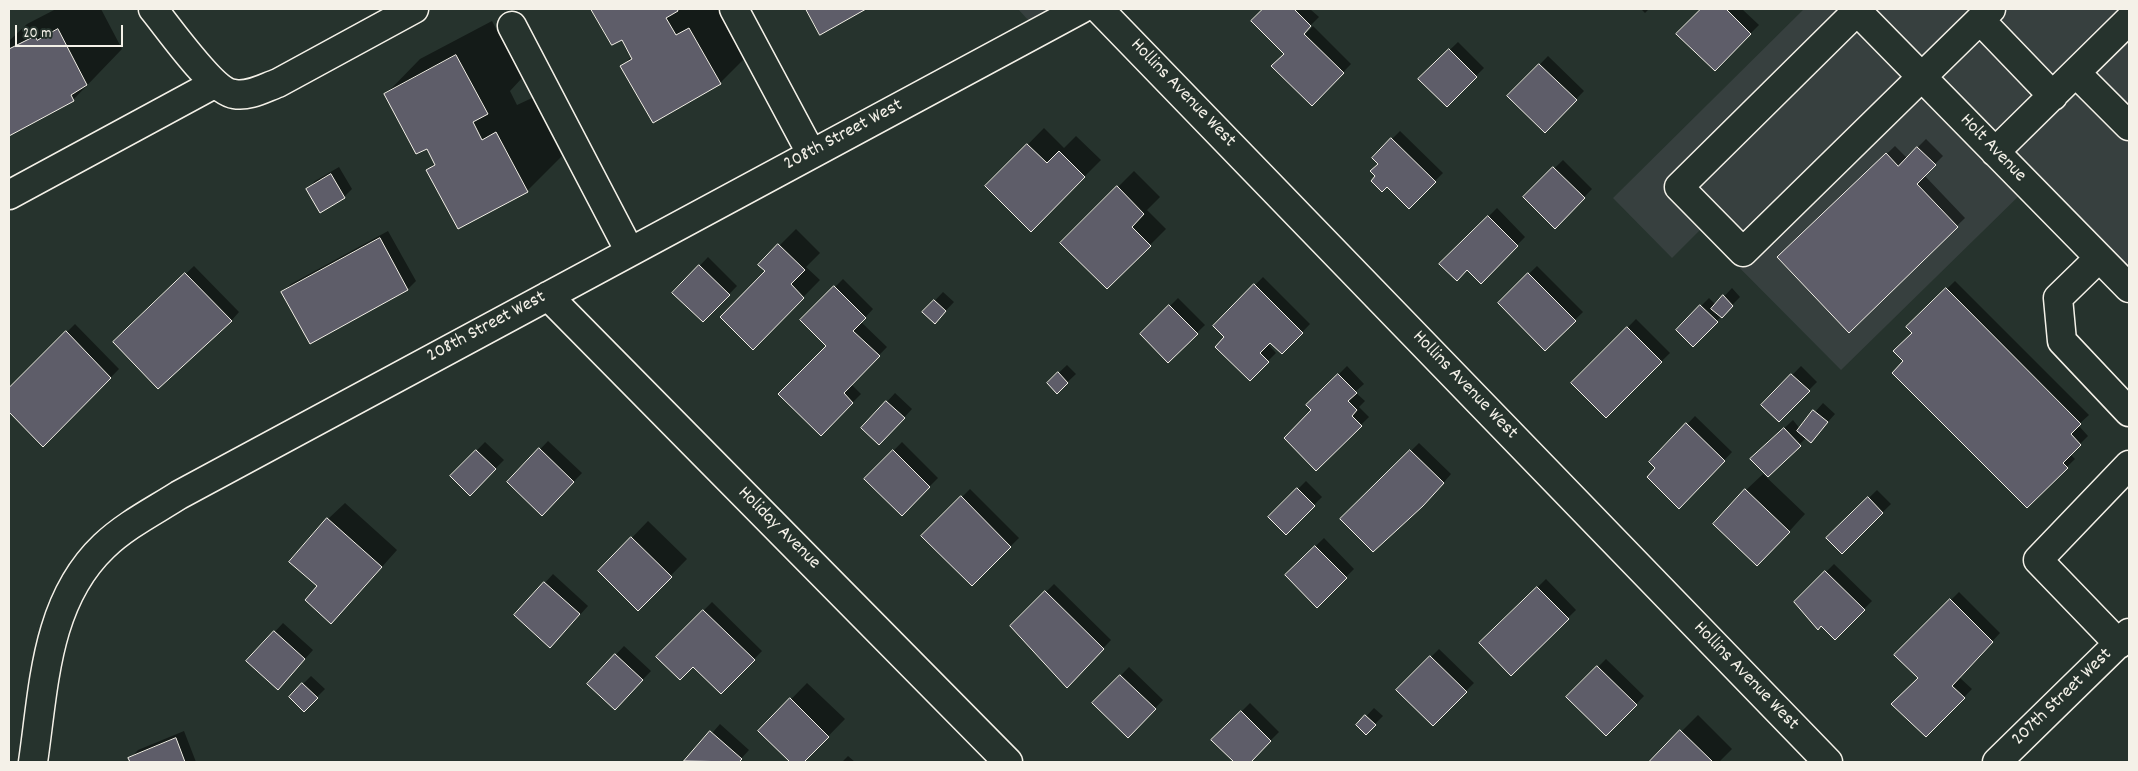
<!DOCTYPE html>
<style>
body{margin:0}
#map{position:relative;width:2138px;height:771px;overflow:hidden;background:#26332d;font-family:Dekko,sans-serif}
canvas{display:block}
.frame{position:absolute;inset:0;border:10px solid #f4f1e8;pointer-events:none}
.scale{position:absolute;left:15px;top:25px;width:108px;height:22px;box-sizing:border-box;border:2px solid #f4f1e8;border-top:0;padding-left:6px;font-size:15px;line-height:18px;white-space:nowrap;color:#f4f1e8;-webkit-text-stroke:4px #26332d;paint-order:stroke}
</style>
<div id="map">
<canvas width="2138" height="771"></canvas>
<div class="frame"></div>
<div class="scale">20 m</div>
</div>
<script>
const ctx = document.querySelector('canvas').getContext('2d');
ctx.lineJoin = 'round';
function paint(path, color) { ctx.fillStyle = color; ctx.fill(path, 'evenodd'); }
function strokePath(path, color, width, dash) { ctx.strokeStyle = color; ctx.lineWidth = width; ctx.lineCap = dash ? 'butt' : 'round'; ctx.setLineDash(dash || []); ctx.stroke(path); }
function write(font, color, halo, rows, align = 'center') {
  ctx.font = font + ' Dekko,sans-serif'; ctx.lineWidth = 4; ctx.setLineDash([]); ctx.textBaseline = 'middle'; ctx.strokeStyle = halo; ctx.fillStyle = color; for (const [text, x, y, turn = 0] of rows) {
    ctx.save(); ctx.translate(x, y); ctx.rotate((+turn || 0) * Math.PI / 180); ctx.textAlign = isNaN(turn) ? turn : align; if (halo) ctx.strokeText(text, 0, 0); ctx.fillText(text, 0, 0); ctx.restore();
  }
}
paint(new Path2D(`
 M1018,9h63l-42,23z
 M1804,9h325v279l-101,-101 -187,183 -140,-141 -29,29 -59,-60z`), '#37403f');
paint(new Path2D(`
 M56,9h45l21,40 -49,51 -64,34v-93l18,-17z
 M593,9h140l22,39 -35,35 -98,-17 10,-10 -10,-18 -10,6z
 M807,9h57l-43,24z
 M1265,9h45l9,8 -20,20 2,2 12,-13 38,38 -39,40 -27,-50 -33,-33z
 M1641,9h8l-4,4z
 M1703,9h39l17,16 -44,44 -37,-35z
 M492,21l30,57 -12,13 7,14 15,-7 30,58 -35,35 -69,36 -30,-57 7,-7 -8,-16 -42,-52 35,-36z
 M1458,42l26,26 -37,37 -27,-26z
 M1548,56l36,35 -39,40 -36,-35z
 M1044,128l20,20 12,-12 25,24 -70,70 -44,-44z
 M1400,131l43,42 -34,34 -32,-31 2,-12 -6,-6z
 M1926,139l17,17 -19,19 41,43 -116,113 -70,-74 116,-111 12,12z
 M1563,160l29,29 -37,38 -30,-30z
 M339,167l13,22 -8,8 -37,-7 8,-9z
 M1134,171l26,26 -13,13 19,19 -59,59 -45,-45z
 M1497,208l28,29 -44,45 -14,-13 -26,-5z
 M796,229l24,24 -14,14 14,13 -67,68 13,-77 -6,-6z
 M388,231l28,50 -8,8 -125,3 8,-8z
 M708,257l29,29 -34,35 -29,-28z
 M194,266l45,46 -8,9 -117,21z
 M1537,266l46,46 -38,37 -46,-46z
 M1263,277l47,47 -28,29 -12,-12 -2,3 8,9 -26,26 -24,-42 -11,-11z
 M843,279l30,30 -12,13 26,25 -36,37 10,10 -40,40 7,-88 -26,-26z
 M1955,281l134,134 -11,10 10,11 -18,18 5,5 -48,47 -122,-145 9,-28 -6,-6z
 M1732,288l8,9 -47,48 -16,-15 32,-32 7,7z
 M943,292l11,10 -19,20 -11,-10z
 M1178,298l27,27 -37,36 -26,-27z
 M1636,319l34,34 -64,63 -33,-33z
 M75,324l44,45 -76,77 -34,-35v-21z
 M1067,365l9,9 -19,18 -9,-9z
 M1347,366l17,18 -9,8 10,9 -6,6 10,10 -53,52 -3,-59 -5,-5z
 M1801,366l16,16 -38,38 -16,-15z
 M895,393l17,16 -24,26 -25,-7z
 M1823,403l12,11 -24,27 -4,-4 -39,38 -8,-24 33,-31 7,9z
 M1695,416l37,36 -44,47 -37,-37z
 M548,441l34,32 -40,41 -33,-32z
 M485,442l19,18 -34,34 -18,-18z
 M902,442l36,36 -36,36 -36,-35z
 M1419,443l32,31 -19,22 -90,23z
 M1763,474l42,40 -31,34 -28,-58z
 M1306,481l16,16 -36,36 -16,-16z
 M970,489l49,49 -47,46 -49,-48z
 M1877,490l14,14 -49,48 -14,-14z
 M345,503l52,47 -49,55 -29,-19 9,-67z
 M648,521l39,38 -49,50 -38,-38z
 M1324,538l30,31 -37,37 -31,-31z
 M1834,564l38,37 -37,37 -39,-36z
 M553,574l35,32 -29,32 -43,-23z
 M1546,579l30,31 -65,64 -30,-31z
 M1054,584l57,56 -44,46 -55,-60z
 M1959,592l41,41 -41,44 13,12 -46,47 -6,-58 -24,-23z
 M712,602l50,49 -41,42 -28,-28 -35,-8z
 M283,623l30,27 -27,30 -38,-19z
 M624,646l27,25 -28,29 -35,-16z
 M1439,649l35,34 -41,41 -35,-34z
 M1606,659l38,37 -38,39 -38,-38z
 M1129,667l34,33 -35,36 -34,-33z
 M311,676l14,13 -21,21 -14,-13z
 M807,683l38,36 -42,43h-11l-32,-31z
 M1250,703l29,29 -30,30h-13l-23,-22z
 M1374,708l9,8 -17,17 -8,-8z
 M1698,715l34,34 -13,13h-68z
 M720,724l29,26 -11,12h-51z
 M184,731l12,31h-65l-1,-3 8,-9z
 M848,756l7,6h-13z`), '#0007');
const building = new Path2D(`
 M591,9h86l1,2 -12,7 10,17 13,-7 32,56 -68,39 -33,-57 12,-7 -10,-19 -10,5z
 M806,9h60l-46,26z
 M1263,9h31l17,17 -7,8 40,39 -32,33 -41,-40 13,-12 -33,-33z
 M1701,9h25l25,25 -36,37 -39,-37z
 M58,29l29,56 -16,10 3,6 -65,35v-87l26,-13 2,4z
 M1449,49l28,28 -30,30 -29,-28z
 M456,55l32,59 -15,8 9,18 14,-8 32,60 -70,37 -32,-59 9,-5 -8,-16 -11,5 -32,-60z
 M1539,64l38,36 -32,33 -38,-37z
 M1391,138l45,44 -27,27 -22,-22 -5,5 -11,-11 4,-5 -5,-5 8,-7 -6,-6z
 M1027,144l20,19 12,-12 26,26 -54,55 -46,-46z
 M1917,147l19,18 -19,19 41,43 -109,106 -72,-76 109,-104 12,13z
 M1553,167l32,31 -30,31 -32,-32z
 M331,174l14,24 -25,15 -14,-24z
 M1117,186l27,28 -12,13 19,19 -44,43 -47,-46z
 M1488,216l30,30 -37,38 -14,-14 -10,11 -18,-17z
 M380,238l28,52 -98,54 -29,-52z
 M778,244l27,26 -14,14 13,14 -51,52 -33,-33 45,-46 -7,-6z
 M699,265l31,30 -27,27 -31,-29z
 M185,273l47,48 -74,68 -45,-47z
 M1528,273l48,48 -31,30 -47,-48z
 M1254,284l49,49 -21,21 -12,-11 -10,10 9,9 -19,19 -35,-34 9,-10 -11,-11z
 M834,286l32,32 -13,13 27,25 -36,37 9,10 -32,33 -43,-42 48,-48 -26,-26z
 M1946,288l135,136 -10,10 10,11 -18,18 5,5 -41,40 -135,-135 11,-12 -10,-10 19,-18 -6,-6z
 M1723,295l10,11 -11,12 -11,-9z
 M934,300l12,11 -11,13 -13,-12z
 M1169,305l29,29 -30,29 -28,-29z
 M1700,305l18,17 -25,25 -17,-17z
 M1627,327l35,35 -56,56 -35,-35z
 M66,331l45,47 -68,69 -34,-35v-24z
 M1058,372l10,11 -11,11 -10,-11z
 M1338,374l19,19 -9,8 9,9 -5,6 10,10 -46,45 -32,-33 27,-28 -5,-5z
 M1791,374l19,17 -31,31 -18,-17z
 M886,401l19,17 -26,27 -18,-17z
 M1813,410l15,12 -17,21 -14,-12z
 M1686,423l39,38 -46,48 -32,-32 8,-9 -6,-6z
 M1784,428l17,18 -33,31 -18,-18z
 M539,448l35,34 -32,34 -35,-34z
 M476,450l20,19 -26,27 -20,-20z
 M893,450l37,37 -28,29 -38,-37z
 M1410,450l34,33 -21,23 -50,46 -33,-33z
 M1297,488l18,18 -29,29 -18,-18z
 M1745,489l45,43 -33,34 -44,-42z
 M961,496l50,51 -39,39 -51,-50z
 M1868,497l15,16 -41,41 -16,-16z
 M327,518l55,49 -51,57 -26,-24 12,-14 -28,-24z
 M631,537l41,40 -34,34 -40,-40z
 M1315,546l32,32 -30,30 -32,-33z
 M1825,571l40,39 -30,30 -14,-14 -3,4 -24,-28z
 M544,582l36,32 -30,34 -36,-33z
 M1537,587l32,32 -58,57 -32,-33z
 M1045,591l59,58 -37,39 -57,-62z
 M1950,599l43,43 -41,44 13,12 -39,39 -35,-33 27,-26 -24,-23z
 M703,610l52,50 -34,34 -28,-27 -13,13 -24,-23z
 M274,631l31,28 -27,31 -32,-29z
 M615,654l28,26 -28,30 -28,-26z
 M1430,656l37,36 -34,34 -37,-36z
 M1597,666l40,39 -31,31 -40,-39z
 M1120,675l36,34 -28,29 -36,-35z
 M302,683l16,15 -14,14 -15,-15z
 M790,698l39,39 -25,25h-14l-32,-31z
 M1241,711l30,30 -20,21h-17l-23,-22z
 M1365,715l11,10 -10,10 -10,-10z
 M1680,730l33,32h-64z
 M710,731l32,28 -3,3 -55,-1z
 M176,738l9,24h-55l-2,-4z`);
paint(building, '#5e5d69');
strokePath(building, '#f4f1e8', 1);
const minor = new Path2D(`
 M153,9c15,18 60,83 81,85 15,3 30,-6 44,-11l136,-74
 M734,9l77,144
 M1099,9l729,753
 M1855,9l274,279
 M1857,11l-178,176 64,65 248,-243
 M1980,20l73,76
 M512,26l117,224
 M2076,73l53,53
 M1995,152l134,-132
 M9,195l205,-111
 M2099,258l-41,40 4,43 67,71
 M548,296l460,466
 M2119,644l-81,-84 91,-95
 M33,762c11,-74 12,-160 71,-216 22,-21 50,-35 75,-51l902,-486
 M1997,762l132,-129`);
strokePath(minor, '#f4f1e8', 31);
strokePath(minor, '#26332d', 28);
write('19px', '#f4f1e8', '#26332d', [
 ["Hollins Avenue West",1182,94,46],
 ["208th Street West",844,136,-28],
 ["Holt Avenue",1992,149,46],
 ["208th Street West",487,328,-28],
 ["Hollins Avenue West",1464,386,46],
 ["Holiday Avenue",778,529,45],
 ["Hollins Avenue West",1745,677,46],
 ["207th Street West",2063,698,-44]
]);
</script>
